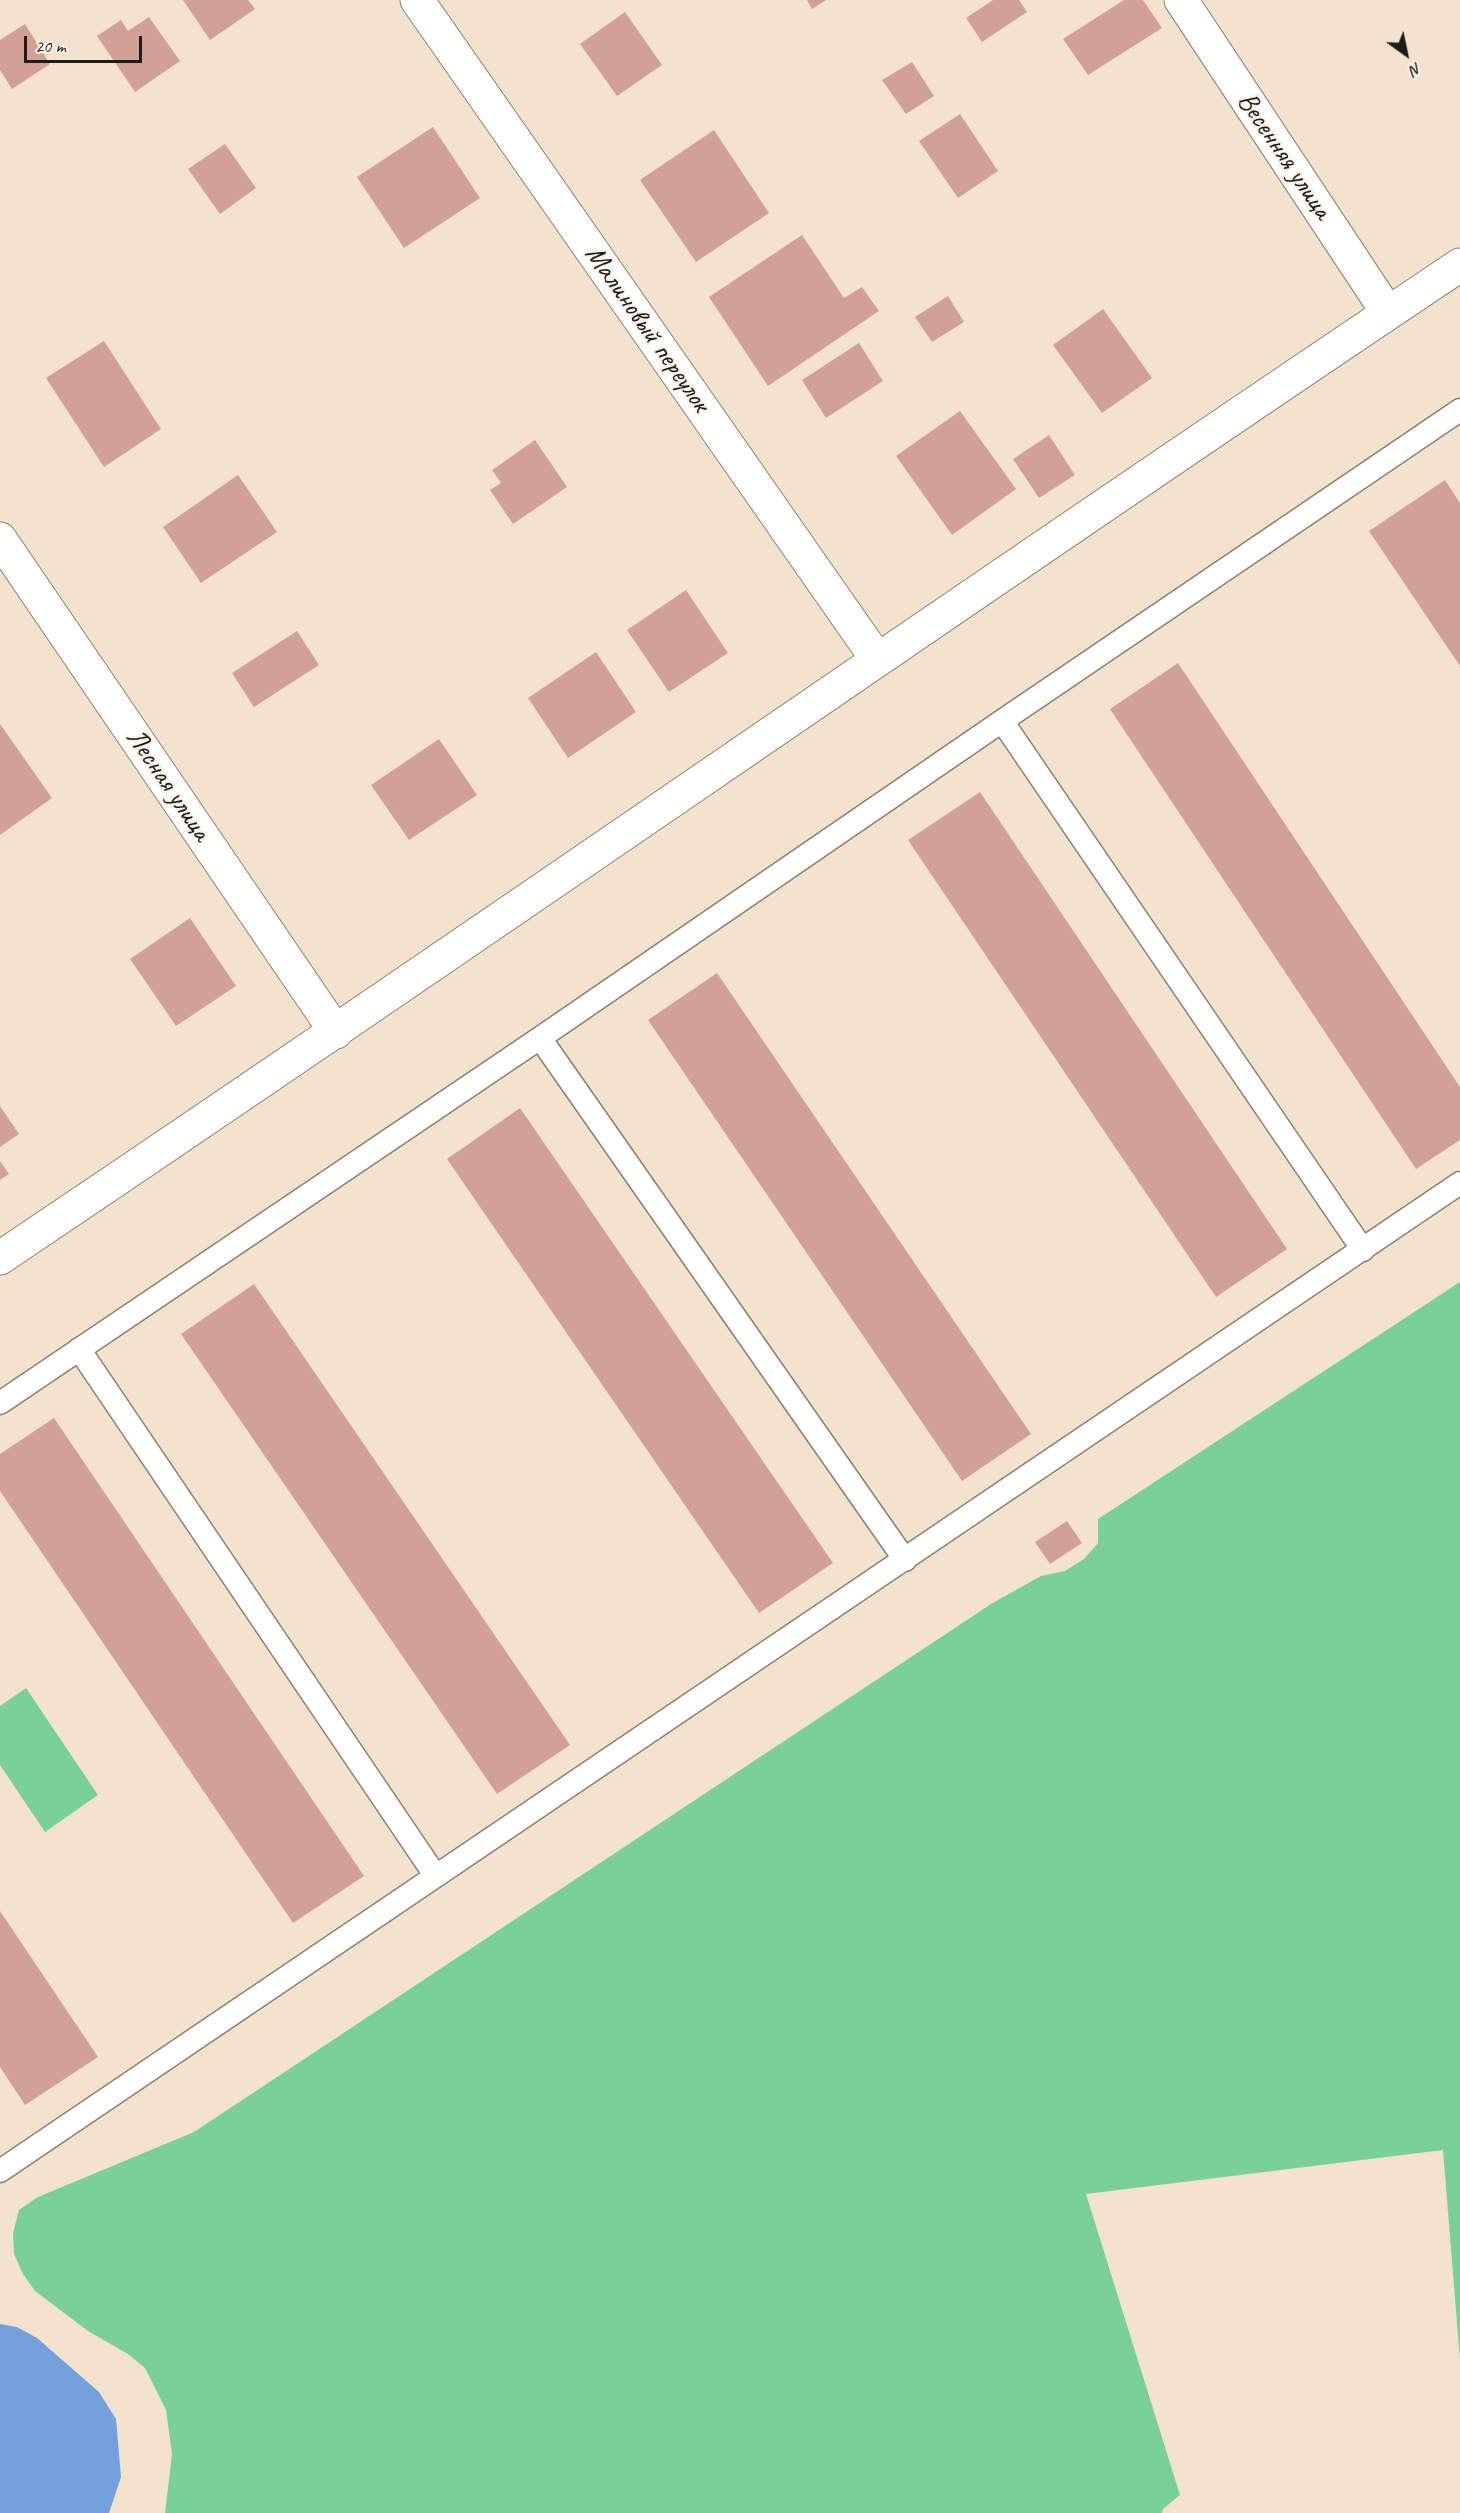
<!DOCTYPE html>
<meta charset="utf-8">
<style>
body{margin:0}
#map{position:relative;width:1460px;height:2513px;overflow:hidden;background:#f4e3cc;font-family:Caveat,sans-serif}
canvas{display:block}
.north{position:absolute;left:1376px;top:24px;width:60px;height:60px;-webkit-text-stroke:4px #f7f3e8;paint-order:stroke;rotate:147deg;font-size:16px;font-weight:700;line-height:24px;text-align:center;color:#1c1c1c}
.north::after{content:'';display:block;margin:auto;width:21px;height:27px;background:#1c1c1c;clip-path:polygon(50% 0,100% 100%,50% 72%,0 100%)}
.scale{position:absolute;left:24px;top:36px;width:118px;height:27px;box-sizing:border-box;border:3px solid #1c1c1c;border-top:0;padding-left:8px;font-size:18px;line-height:21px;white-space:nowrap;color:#1c1c1c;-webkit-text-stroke:4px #f7f3e8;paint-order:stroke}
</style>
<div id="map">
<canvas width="1460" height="2513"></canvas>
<div class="north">N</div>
<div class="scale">20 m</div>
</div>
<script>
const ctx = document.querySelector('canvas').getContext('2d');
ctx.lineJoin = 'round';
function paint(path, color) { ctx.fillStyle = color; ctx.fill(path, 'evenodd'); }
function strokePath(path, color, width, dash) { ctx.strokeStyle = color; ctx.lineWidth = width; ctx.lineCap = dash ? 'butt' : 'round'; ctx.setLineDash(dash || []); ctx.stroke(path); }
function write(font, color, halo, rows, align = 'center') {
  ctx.font = font + ' Caveat,sans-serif'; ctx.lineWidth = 4.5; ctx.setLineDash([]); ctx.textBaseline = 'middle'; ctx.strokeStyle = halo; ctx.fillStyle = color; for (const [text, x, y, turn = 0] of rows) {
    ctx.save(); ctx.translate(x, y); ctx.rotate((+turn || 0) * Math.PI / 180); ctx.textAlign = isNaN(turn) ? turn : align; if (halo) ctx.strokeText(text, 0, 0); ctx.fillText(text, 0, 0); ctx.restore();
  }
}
paint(new Path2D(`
 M1460,1282v1078l-17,-210 -357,44 94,301 -17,14 -1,4h-997l7,-59 -6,-44 -21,-42 -17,-14 -40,-23 -53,-40 -12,-17 -9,-20 -1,-21 6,-23 19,-13 156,-65 797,-528 50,-28 24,-5 19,-12 14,-16v-24z
 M26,1688l72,107 -53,37 -45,-67v-59z`), '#7ad195');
paint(new Path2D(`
 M0,2324l17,3 20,11 62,54 17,27 5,58 -12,36h-109z`), '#74a1dc');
paint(new Path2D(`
 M183,0h65l7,9 -45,31z
 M807,0h19l-14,9z
 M993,0h26l8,12 -45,30 -16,-24z
 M1124,0h19l19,28 -74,47 -25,-36z
 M625,12l37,53 -45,31 -37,-52z
 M149,17l31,44 -45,31 -38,-56 24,-16 7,11z
 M25,24l25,40 -38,25 -12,-19v-30z
 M912,62l22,34 -28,18 -24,-34z
 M960,114l38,57 -40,27 -39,-57z
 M433,127l47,71 -76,50 -47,-71z
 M714,130l55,83 -73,49 -56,-82z
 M225,144l31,44 -36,26 -32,-45z
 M802,235l42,63 18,-11 17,24 -111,75 -59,-89z
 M948,296l16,26 -32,20 -17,-25z
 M1103,309l49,69 -50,35 -49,-68z
 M104,341l57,88 -57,38 -58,-89z
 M859,343l24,38 -57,37 -24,-38z
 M960,411l56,78 -64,46 -56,-79z
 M1049,435l26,40 -36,23 -26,-39z
 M535,440l32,47 -54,37 -23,-34 11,-7 -9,-13z
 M238,475l39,57 -76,51 -38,-56z
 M1445,480l15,23v163l-91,-135z
 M686,590l42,63 -59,39 -42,-62z
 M297,631l22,34 -65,42 -22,-34z
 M596,652l40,60 -68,46 -40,-60z
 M1178,663l282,424v53l-44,29 -306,-460z
 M0,724l52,74 -52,37z
 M439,739l38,56 -68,45 -38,-55z
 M980,792l307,457 -71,48 -308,-457z
 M190,918l46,68 -60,40 -46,-67z
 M717,973l314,461 -69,47 -314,-461z
 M0,1106l19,28 -19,13z
 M520,1108l313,455 -74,50 -312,-454z
 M0,1161l9,13 -9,6z
 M254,1284l316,461 -73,49 -316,-460z
 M54,1418l310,458 -71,47 -293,-432v-37z
 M1067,1521l15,22 -32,21 -15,-22z
 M0,1911l98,146 -73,48 -25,-38z`), '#d2a195');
const service = new Path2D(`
 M1002,721l361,529
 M540,1038l365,522
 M79,1349l356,526
 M0,1403l540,-365 462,-317 458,-311
 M0,2171l1460,-988`);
const minor = new Path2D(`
 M417,0l460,659
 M1181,0l207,313
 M0,539l336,493
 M0,1258c489,-328 971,-666 1460,-993`);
strokePath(service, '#888074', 25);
strokePath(minor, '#888074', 35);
strokePath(service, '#fff', 22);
strokePath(minor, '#fff', 33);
write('28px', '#1c1c1c', '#f7f3e8', [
 ["Весенняя улица",1284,156,56],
 ["Малиновый переулок",647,329,55],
 ["Лесная улица",168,785,56]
]);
</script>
